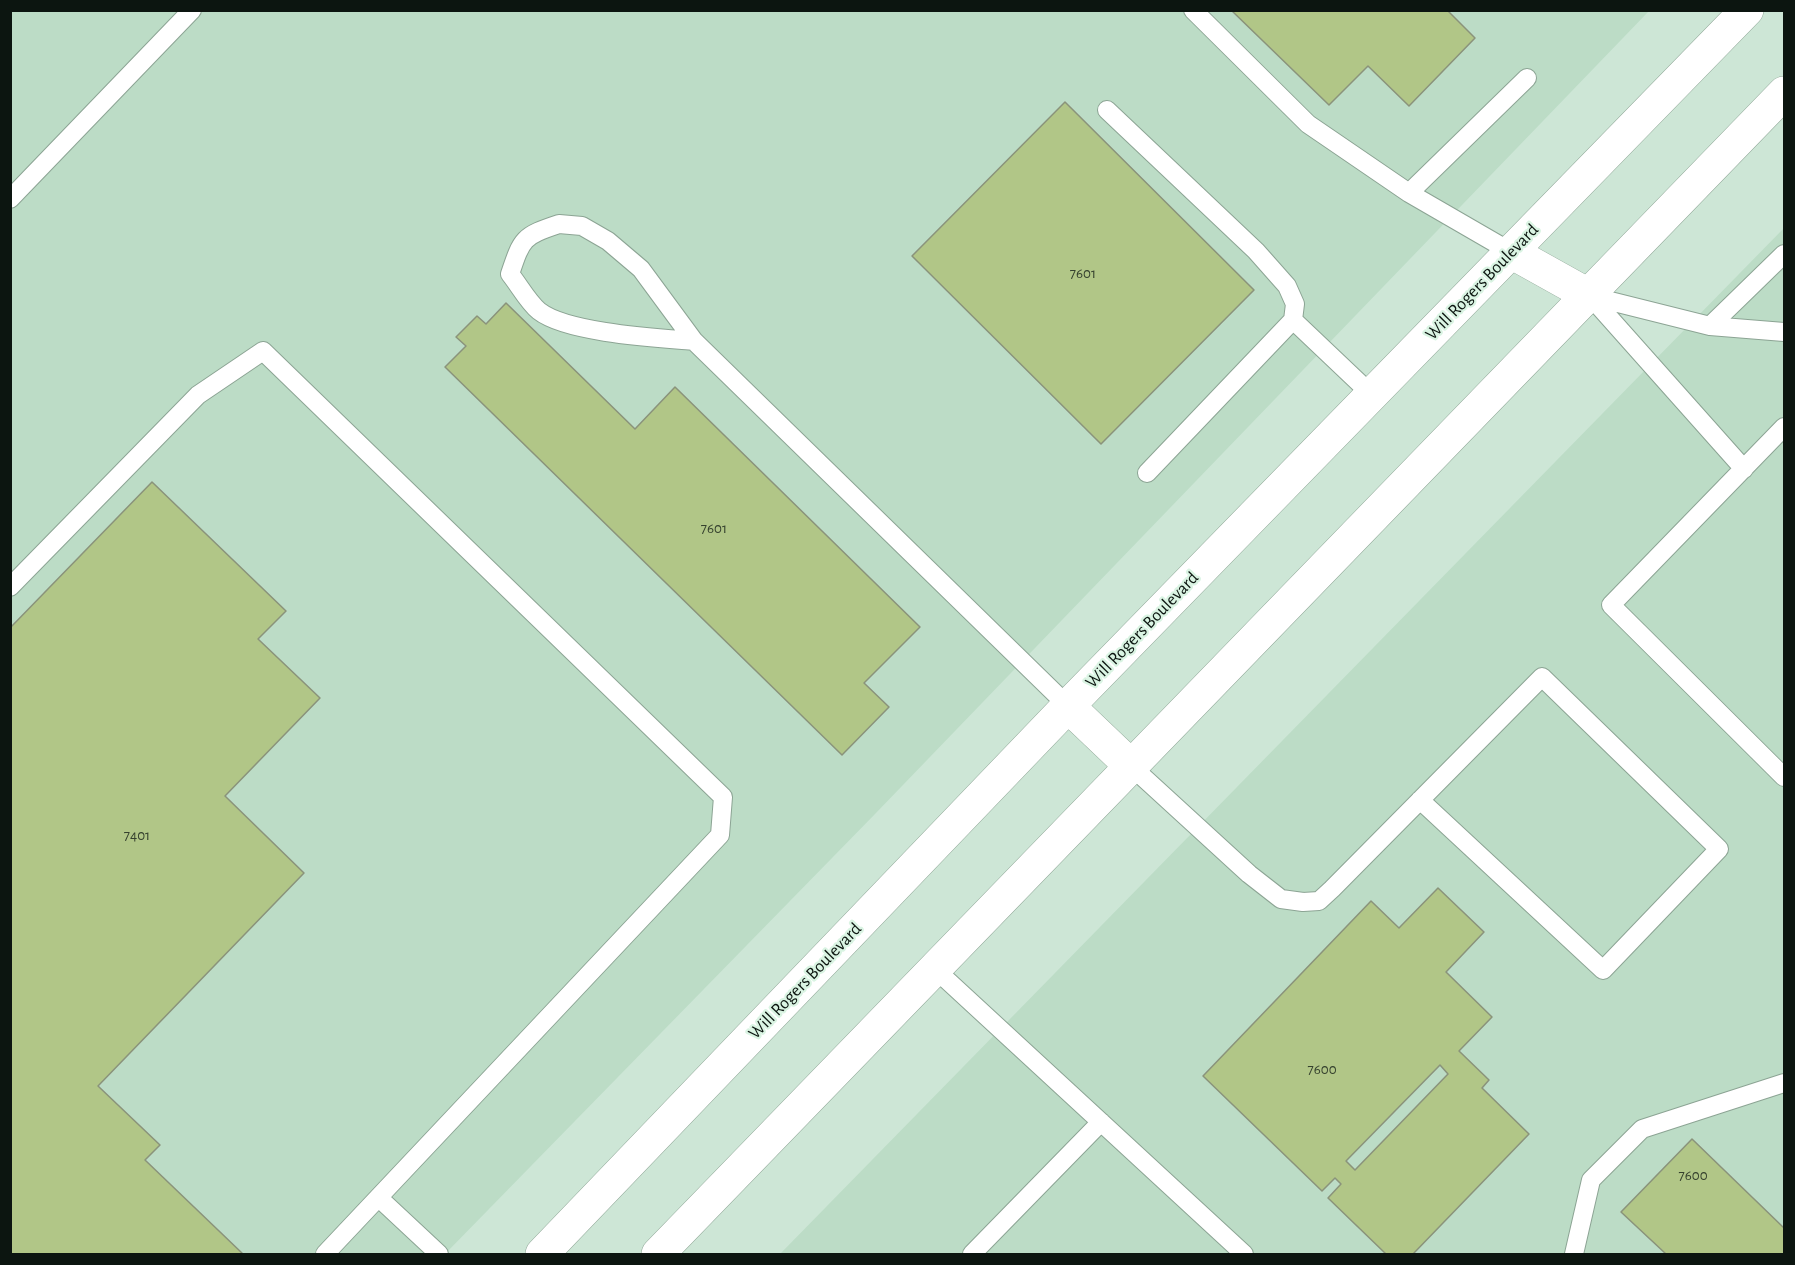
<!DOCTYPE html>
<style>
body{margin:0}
#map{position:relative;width:1795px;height:1265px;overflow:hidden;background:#cde6d6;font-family:"Alegreya Sans",sans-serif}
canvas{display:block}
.frame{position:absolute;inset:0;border:12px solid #0c1510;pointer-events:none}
</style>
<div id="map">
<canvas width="1795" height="1265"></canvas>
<div class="frame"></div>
</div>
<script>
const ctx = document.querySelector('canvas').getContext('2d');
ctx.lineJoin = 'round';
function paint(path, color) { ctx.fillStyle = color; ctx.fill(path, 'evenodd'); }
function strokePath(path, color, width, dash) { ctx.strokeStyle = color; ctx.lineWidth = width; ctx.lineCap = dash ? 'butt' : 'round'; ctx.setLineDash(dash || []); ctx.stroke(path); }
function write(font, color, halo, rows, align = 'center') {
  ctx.font = font + ' "Alegreya Sans",sans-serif'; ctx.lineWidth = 4.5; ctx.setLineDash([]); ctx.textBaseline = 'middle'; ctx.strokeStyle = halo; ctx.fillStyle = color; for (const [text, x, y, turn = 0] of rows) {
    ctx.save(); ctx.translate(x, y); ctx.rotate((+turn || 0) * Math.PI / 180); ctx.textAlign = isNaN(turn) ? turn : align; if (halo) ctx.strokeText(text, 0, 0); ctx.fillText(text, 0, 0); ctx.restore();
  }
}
paint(new Path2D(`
 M10,11h1639l-774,803 -430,440h-434z
 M1784,228v1026h-1004z`), '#bcdcc6');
const building = new Path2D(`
 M1231,10h216l28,28 -66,68 -41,-40 -39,39z
 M1065,102l189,188 -153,154 -189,-188z
 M506,303l129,126 40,-42 245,240 -56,56 25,24 -47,48 -397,-388 21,-21 -10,-9 21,-21 9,8z
 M152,482l134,129 -28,28 62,59 -95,98 79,77 -206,213 62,59 -15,15 98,94h-233v-626z
 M1438,888l46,44 -38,40 46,45 -33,34 30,29 -7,8 47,46 -116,120h-27l-58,-56 13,-14 -6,-6 -13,13 -119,-115 168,-175 28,27zM1440,1065l8,9 -93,96 -9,-9z
 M1692,1139l92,89v26h-118l-45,-42z`);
paint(building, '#b1c687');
strokePath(building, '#8a937b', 1.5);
const service = new Path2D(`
 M1193,10l115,114 101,69
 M1107,110l149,141 31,35 8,18 -2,16 -146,153
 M10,199l182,-189
 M559,224l23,2 26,15 33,28 53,72c-36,-3 -127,-8 -155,-30 -11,-9 -20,-26 -29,-37 12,-36 13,-38 49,-50z
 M1511,252l-102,-59 118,-115
 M1590,296l154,173
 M1590,296l120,30 74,6
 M1293,320l79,75
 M1710,326l74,-72
 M694,341l374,365
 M1784,427l-173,178 173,172
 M10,587l188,-192 65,-44 460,446 -3,38 -395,419
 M1131,766l118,108 32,25 22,3 16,-1 13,-12 210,-212 177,172 -116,121 -183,-170
 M935,969l309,285
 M379,1198l60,56
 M972,1254l129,-132
 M1574,1254l17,-74 51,-51 142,-46`);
const secondary = new Path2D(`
 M1511,252l79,44
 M1068,706l63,60
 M542,1254l526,-548 679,-696
 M658,1254l1126,-1161`);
strokePath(service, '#8ca494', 20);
strokePath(secondary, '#8ca494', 34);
strokePath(service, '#fff', 18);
strokePath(secondary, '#fff', 33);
write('15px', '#35412e', null, [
 ["7601",1083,273],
 ["7601",714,528],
 ["7401",137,835],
 ["7600",1322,1069],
 ["7600",1693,1175]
]);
write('18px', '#0c1510', '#daf4e3', [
 ["Will Rogers Boulevard",1482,282,-46],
 ["Will Rogers Boulevard",1142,630,-46],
 ["Will Rogers Boulevard",805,981,-46]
]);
</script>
